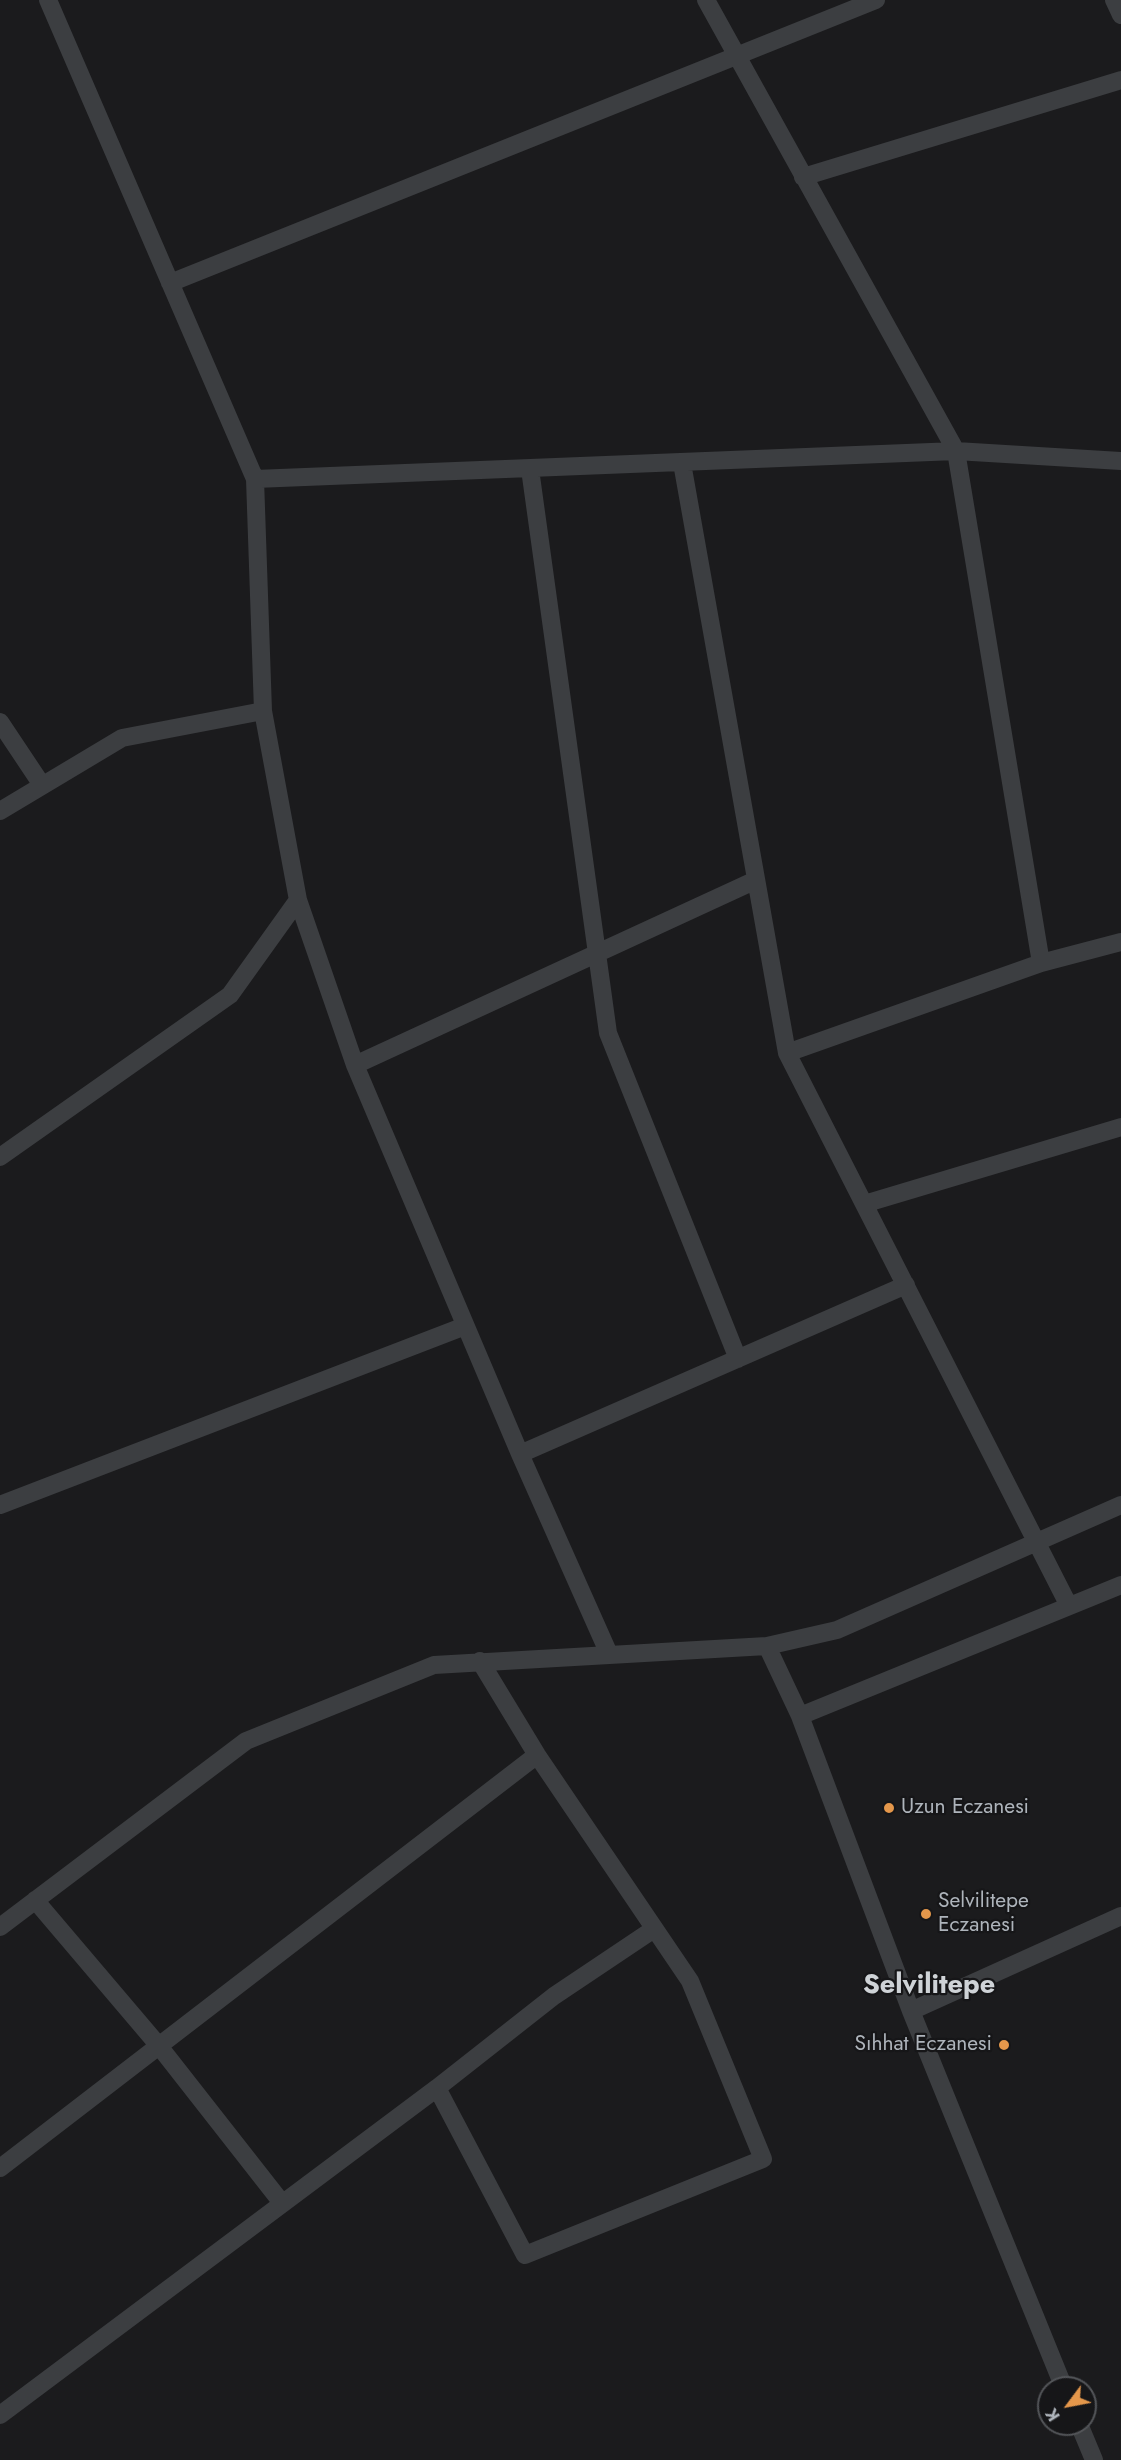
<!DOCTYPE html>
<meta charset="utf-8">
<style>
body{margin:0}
#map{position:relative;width:1121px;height:2460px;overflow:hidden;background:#1b1b1d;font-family:Jost,sans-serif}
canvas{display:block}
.north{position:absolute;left:1037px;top:2376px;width:60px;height:60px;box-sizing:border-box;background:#161618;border:2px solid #535559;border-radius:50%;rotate:238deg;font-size:16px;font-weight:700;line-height:24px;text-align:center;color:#aeb4bb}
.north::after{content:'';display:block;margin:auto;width:21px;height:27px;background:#e4974b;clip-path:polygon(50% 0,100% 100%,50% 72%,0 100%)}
</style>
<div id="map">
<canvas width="1121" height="2460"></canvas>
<div class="north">K</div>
</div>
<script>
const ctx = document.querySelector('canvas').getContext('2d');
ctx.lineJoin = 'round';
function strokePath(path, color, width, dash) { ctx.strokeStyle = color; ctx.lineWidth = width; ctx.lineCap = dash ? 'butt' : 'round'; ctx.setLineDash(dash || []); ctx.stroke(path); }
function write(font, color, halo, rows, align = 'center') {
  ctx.font = font + ' Jost,sans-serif'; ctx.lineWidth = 4.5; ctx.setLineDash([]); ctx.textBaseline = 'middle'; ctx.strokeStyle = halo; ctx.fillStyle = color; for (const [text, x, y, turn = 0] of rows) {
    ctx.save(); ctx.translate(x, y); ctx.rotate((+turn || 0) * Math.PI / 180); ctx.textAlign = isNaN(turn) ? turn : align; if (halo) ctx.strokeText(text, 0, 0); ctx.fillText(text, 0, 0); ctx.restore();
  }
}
strokePath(new Path2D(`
 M48,0l207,479 8,232 35,189 57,165 165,389 89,200
 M706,0l250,451 85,512
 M1114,0l7,15
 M803,177l318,-97
 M170,283l706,-283
 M682,463l105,590 282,553
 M530,469l78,564 130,326
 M255,479l701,-28 165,10
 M0,722l42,63
 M0,811l122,-73 141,-27
 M787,1053l254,-90 80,-21
 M355,1065l401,-185
 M0,1157l230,-162 68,-95
 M864,1204l257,-77
 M520,1454l386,-169
 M0,1505l465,-179
 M767,1646l33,70 111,295 153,377
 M800,1716l321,-131
 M35,1900l124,146 123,157
 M0,1927l246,-186 188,-76 333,-19 70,-16 284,-125
 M911,2011l210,-95
 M437,2088l88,167 238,-96 -73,-178 -153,-226 -57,-94
 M0,2168l537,-413
 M0,2415l437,-327 117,-92 100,-67
 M1079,2424l15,36`), '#3c3e41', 18);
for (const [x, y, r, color] of [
 [889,1808,6,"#e4974b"],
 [926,1914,6,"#e4974b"],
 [1004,2045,6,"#e4974b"]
]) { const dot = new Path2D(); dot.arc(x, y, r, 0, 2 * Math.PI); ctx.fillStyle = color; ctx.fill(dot); strokePath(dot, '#161618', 2); }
write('21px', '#aeb4bb', '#161618', [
 ["Uzun Eczanesi",901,1808],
 ["Selvilitepe",938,1902],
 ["Eczanesi",938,1926],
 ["Sıhhat Eczanesi",992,2045,"right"]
], 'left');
write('bold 27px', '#cfd3d7', '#161618', [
 ["Selvilitepe",929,1986]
]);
</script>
